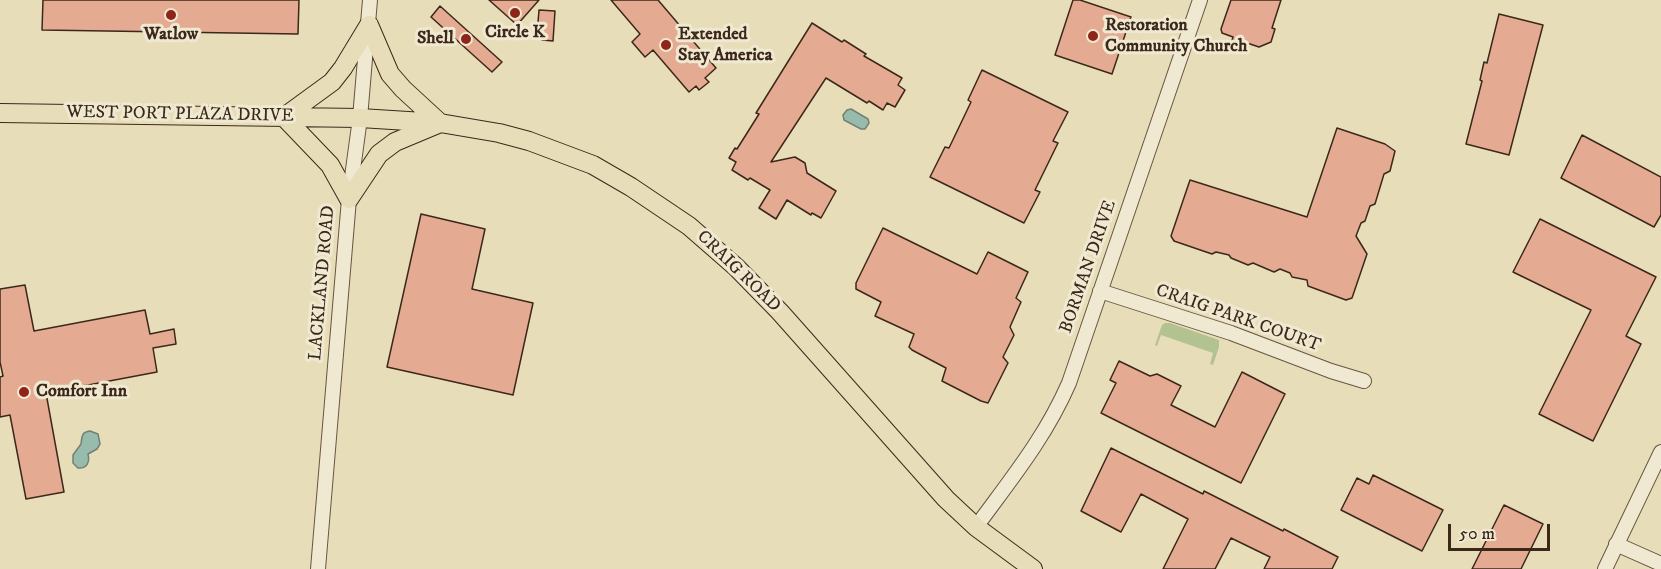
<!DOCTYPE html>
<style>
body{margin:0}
#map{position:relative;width:1661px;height:569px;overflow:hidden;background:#e8ddb9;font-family:"IM FELL DW Pica",serif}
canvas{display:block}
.scale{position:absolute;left:1448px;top:524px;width:102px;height:27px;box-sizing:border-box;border:3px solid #3c281a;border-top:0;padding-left:8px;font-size:18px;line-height:21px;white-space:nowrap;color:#3c281a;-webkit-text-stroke:4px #f0e9d2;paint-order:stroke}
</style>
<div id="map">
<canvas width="1661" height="569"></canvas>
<div class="scale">50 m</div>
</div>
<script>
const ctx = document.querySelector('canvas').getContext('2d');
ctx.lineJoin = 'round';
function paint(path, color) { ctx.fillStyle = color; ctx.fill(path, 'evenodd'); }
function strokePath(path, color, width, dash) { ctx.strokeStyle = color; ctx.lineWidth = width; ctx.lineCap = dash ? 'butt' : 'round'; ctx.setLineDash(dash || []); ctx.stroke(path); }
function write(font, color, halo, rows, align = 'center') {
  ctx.font = font + ' "IM FELL DW Pica",serif'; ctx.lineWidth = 6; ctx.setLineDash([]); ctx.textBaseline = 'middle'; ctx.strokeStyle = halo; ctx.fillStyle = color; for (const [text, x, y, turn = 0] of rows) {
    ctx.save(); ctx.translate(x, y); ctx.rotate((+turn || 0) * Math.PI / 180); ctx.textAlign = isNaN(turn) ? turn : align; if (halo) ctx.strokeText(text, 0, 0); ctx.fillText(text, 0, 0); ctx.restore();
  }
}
paint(new Path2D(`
 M1165,323h5l49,17v7l-6,18 -3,-1 3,-11 -52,-18 -4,11 -2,-1 7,-20z`), '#b3c291');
const water = new Path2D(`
 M851,109l17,10 1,4 -4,6h-4l-17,-9 -1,-5 4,-5z
 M90,431l8,3 2,10 -3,5 -9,5c2,8 -1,15 -10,14l-5,-5v-8l8,-11c1,-7 0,-12 9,-13z`);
paint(water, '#97bcad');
strokePath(water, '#738172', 1.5);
const building = new Path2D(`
 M43,0h256l-1,34 -256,-4z
 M489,0h50l-22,25z
 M611,0h47l58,68 -11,10 4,4 -10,8 -3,-4 -7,6 -36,-42 -8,7 -13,-15 8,-8z
 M1073,0h7l51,17 -19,57 -57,-19z
 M1231,0h50l-9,28 3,1 -4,13 -12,5 -12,-4 -1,3 -14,-5 1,-4 -11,-4 -1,-4z
 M440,6l62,56 -10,10 -61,-55z
 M539,10l16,1 -2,30 -11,-1v-5h-5z
 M1499,14l44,11 -34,130 -43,-11 16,-63 -2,-1 4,-18 3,1z
 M812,23l30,19 2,-2 22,14 -2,2 38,22 -4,7 7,5 -10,17 -8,-4 -4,7 -14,-9 -2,2 -41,-25 -55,84 24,-5 10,6 2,10 29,18 -15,27 -9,-5 -1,2 -24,-15 -11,19 -17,-11 11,-18 -20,-12 -2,2 -16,-10 4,-8 -7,-4 6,-10 2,1 22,-35 -3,-1z
 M982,70l86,42 -15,29 5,2 -23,47 5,2 -16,31 -94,-46 15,-30 4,1 22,-46 -3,-2z
 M1337,128l48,16 10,7 -5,20 -6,3 -9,30 -5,2 -5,15 -4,2 -5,13 11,18 -15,44 -6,2 -38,-14 -1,-6 -15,-3 -2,-4 -10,-4 -6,3 -21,-9 -5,2 -17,-7 -2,-3 -13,-3 -4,2 -38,-13 -3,-5 19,-56 117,37z
 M1582,135l79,42v38l-7,12 -93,-49z
 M421,214l64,15 -13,60 61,14 -20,92 -126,-28z
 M1540,219l116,58 -30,59 15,8 -48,97 -54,-27 52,-104 -78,-38z
 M883,228l94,46 11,-22 40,20 -12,26 5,4 -11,25 4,8 -11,22 5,6 -20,40 -7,-2 -39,-20 4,-13 -34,-18 -3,-3 5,-13 -39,-18 6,-14 -25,-13v-6z
 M25,285l9,46 111,-21 5,24 24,-5 2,15 -23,4 4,24 -111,21 18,99 -38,7 -16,-84 -10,2v-40l3,-1 -3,-14v-73z
 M1119,361l31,15 7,-2 24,12 -10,19 44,22 27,-55 43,22 -44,89 -140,-70 15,-30 -6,-3z
 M1111,448l92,46 1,-3 79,40 1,-2 54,28 -6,12h-68l6,-12 -39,-19 -16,31h-52l25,-50 -47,-25 -20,38 -40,-21z
 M1373,475l70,35 -21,41 -81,-41 16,-32 12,6z
 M1504,505l39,19 -22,45h-49z`);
paint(building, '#e5aa92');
strokePath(building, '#3c281a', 1.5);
const minor = new Path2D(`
 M1100,291l131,42 100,38 33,10
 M976,527c35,-48 69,-89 93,-144l131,-383
 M1616,544l45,20
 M318,569l31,-370 11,-81 10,-118
 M1605,569l56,-117`);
const major = new Path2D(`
 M369,25l21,49 13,15 37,34
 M0,113l360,5 80,5 59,10 30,8 64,24 38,22 58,39 47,41 44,45 166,187 30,28 57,42
 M284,117l46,48 19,34 30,-45 16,-12 43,-18
 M284,117l48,-35 11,-14 26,-43`);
strokePath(minor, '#675542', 16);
strokePath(major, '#3c281a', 20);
strokePath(minor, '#f0e9d2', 14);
strokePath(major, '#e8ddb9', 18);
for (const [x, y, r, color] of [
 [515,13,6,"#8f2418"],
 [171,15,6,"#8f2418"],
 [1093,36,6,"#8f2418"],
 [466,39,6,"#8f2418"],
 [666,45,6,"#8f2418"],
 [24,392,6,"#8f2418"]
]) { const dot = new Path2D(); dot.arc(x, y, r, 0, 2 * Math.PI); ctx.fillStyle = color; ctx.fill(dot); strokePath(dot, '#f0e9d2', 2); }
write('bold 18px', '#3c281a', '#f0e9d2', [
 ["Restoration",1105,26],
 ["Community Church",1105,47],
 ["Circle K",515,33,"center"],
 ["Watlow",171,35,"center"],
 ["Extended",678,35],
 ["Stay America",678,56],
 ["Shell",454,39,"right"],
 ["Comfort Inn",36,392]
], 'left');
write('18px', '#3c281a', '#f0e9d2', [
 ["WEST PORT PLAZA DRIVE",180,115,1],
 ["BORMAN DRIVE",1089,267,-71],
 ["CRAIG ROAD",738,272,44],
 ["LACKLAND ROAD",323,283,-85],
 ["CRAIG PARK COURT",1238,319,19]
]);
</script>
